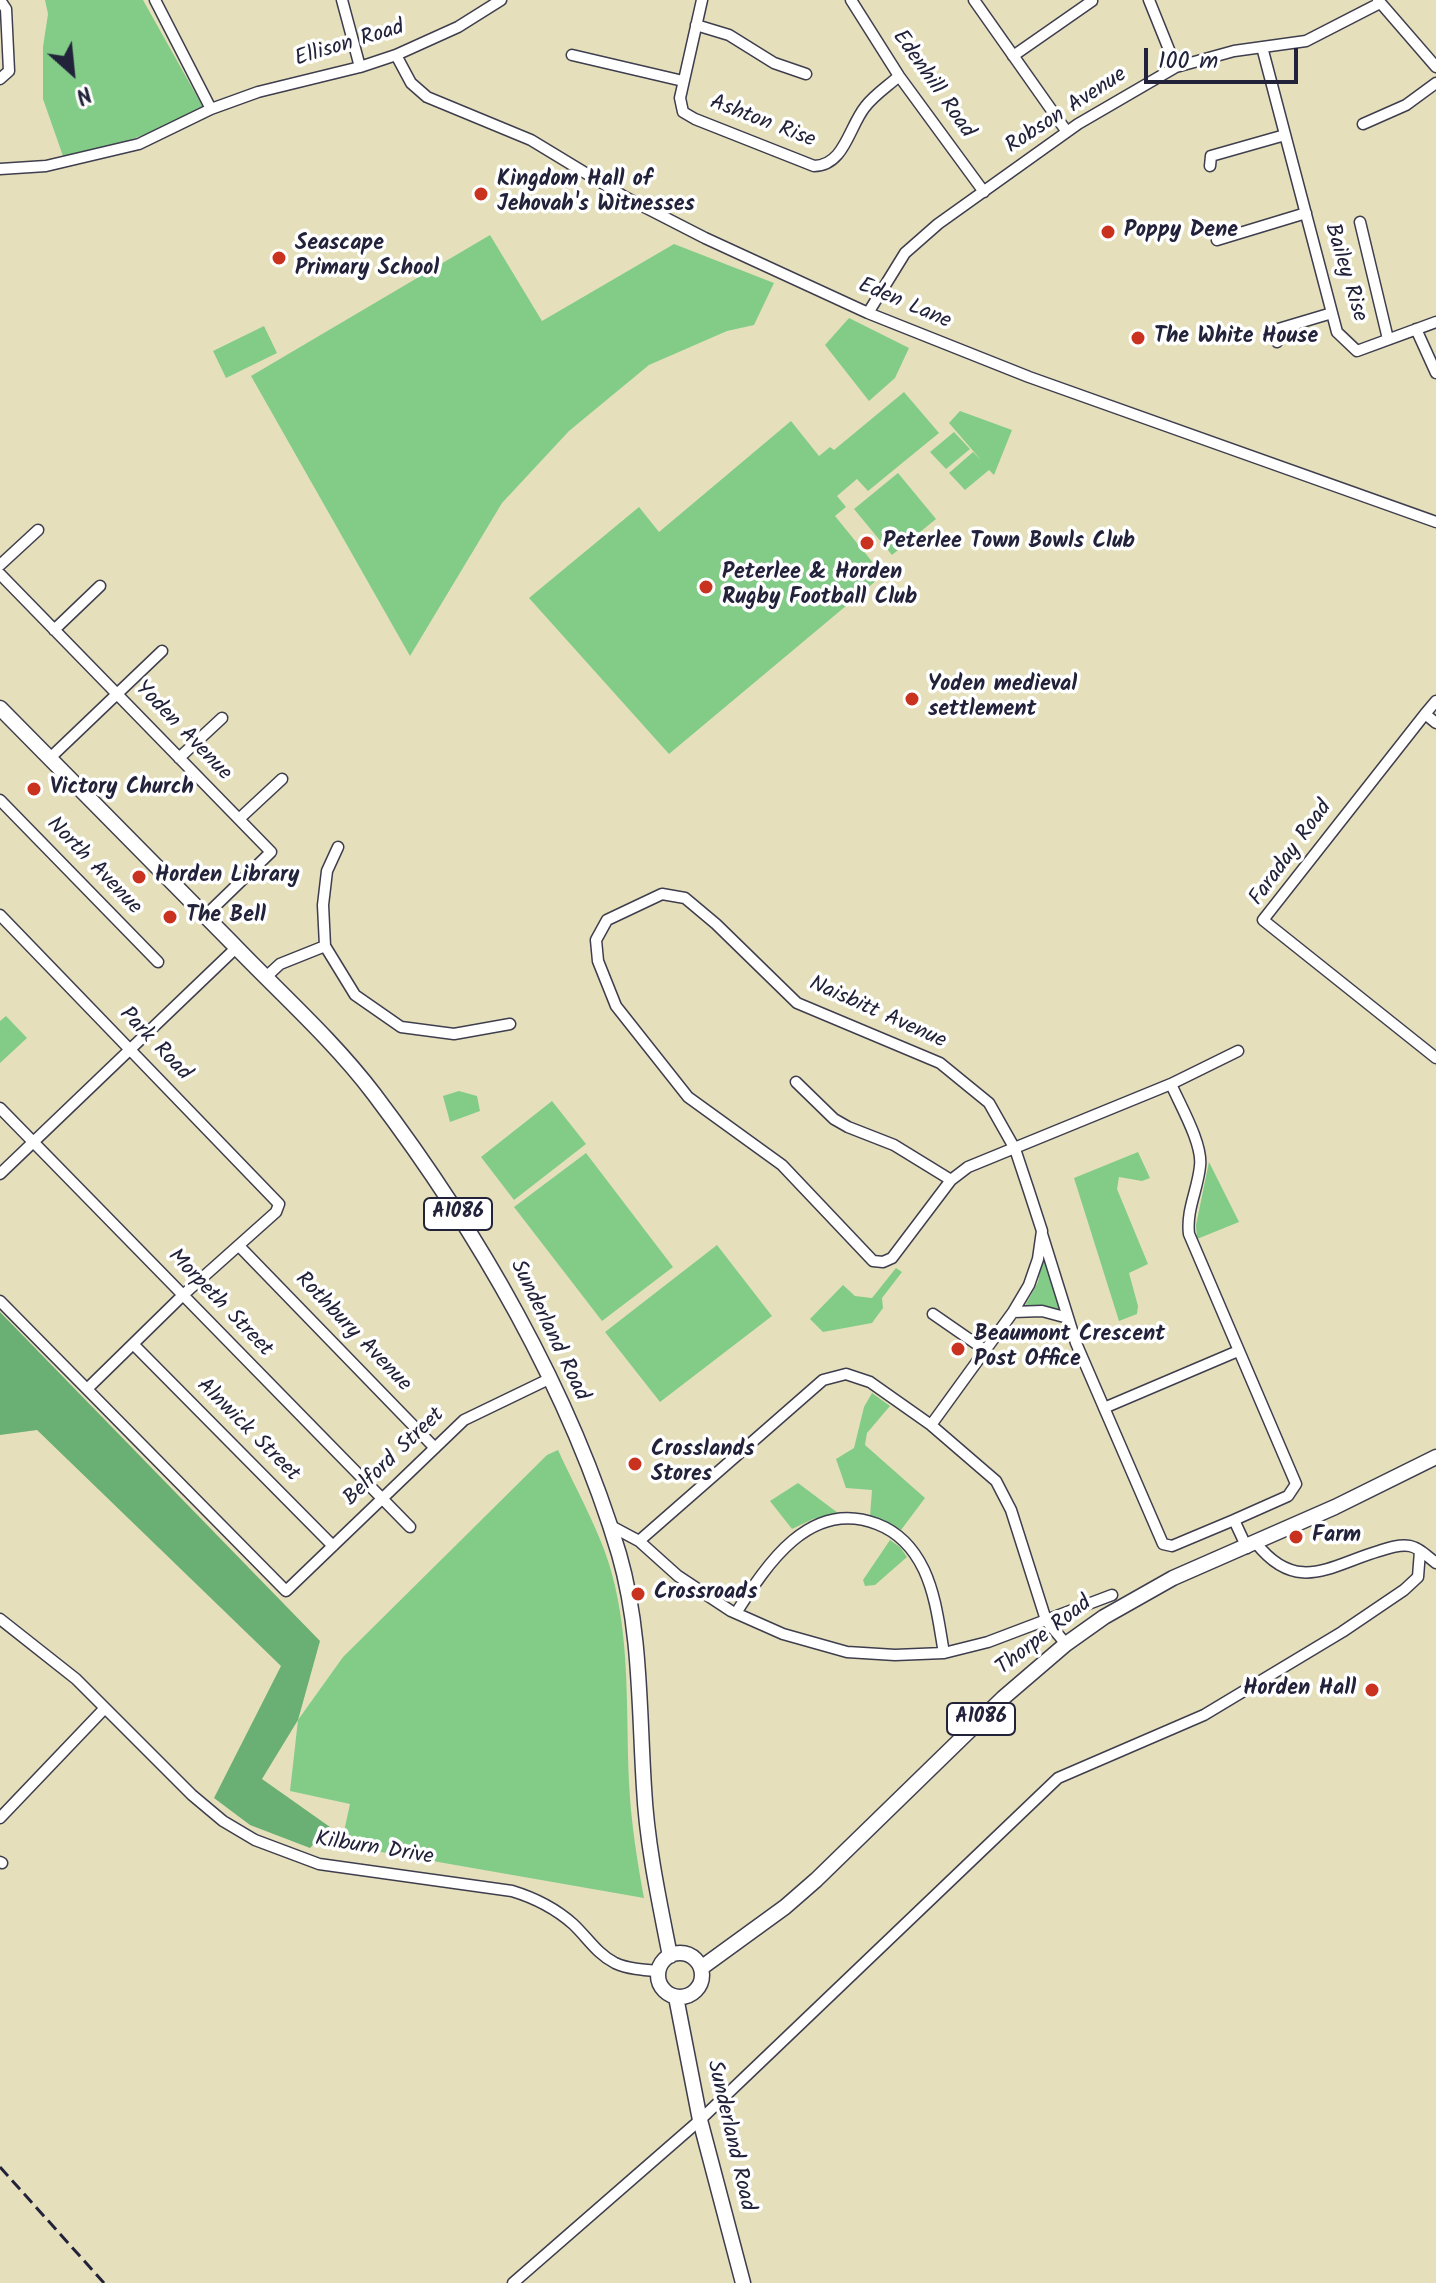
<!DOCTYPE html>
<style>
body{margin:0}
#map{position:relative;width:1436px;height:2283px;overflow:hidden;background:#e5e0bb;font-family:Kalam,sans-serif}
canvas{display:block}
.north{position:absolute;left:32px;top:32px;width:80px;height:80px;-webkit-text-stroke:6px #fff;paint-order:stroke;rotate:153deg;font-size:22px;font-weight:700;line-height:32px;text-align:center;color:#22223b}
.north::after{content:'';display:block;margin:auto;width:28px;height:36px;background:#22223b;clip-path:polygon(50% 0,100% 100%,50% 72%,0 100%)}
.scale{position:absolute;left:1144px;top:48px;width:154px;height:36px;box-sizing:border-box;border:4px solid #22223b;border-top:0;padding-left:10px;font-size:24px;line-height:28px;white-space:nowrap;color:#22223b;-webkit-text-stroke:6px #fff;paint-order:stroke}
</style>
<div id="map">
<canvas width="1436" height="2283"></canvas>
<div class="north">N</div>
<div class="scale">100 m</div>
</div>
<script>
const ctx = document.querySelector('canvas').getContext('2d');
ctx.lineJoin = 'round';
function paint(path, color) { ctx.fillStyle = color; ctx.fill(path, 'evenodd'); }
function strokePath(path, color, width, dash) { ctx.strokeStyle = color; ctx.lineWidth = width; ctx.lineCap = dash ? 'butt' : 'round'; ctx.setLineDash(dash || []); ctx.stroke(path); }
function write(font, color, halo, rows, align = 'center') {
  ctx.font = font + ' Kalam,sans-serif'; ctx.lineWidth = 7; ctx.setLineDash([]); ctx.textBaseline = 'middle'; ctx.strokeStyle = halo; ctx.fillStyle = color; for (const [text, x, y, turn = 0] of rows) {
    ctx.save(); ctx.translate(x, y); ctx.rotate((+turn || 0) * Math.PI / 180); ctx.textAlign = isNaN(turn) ? turn : align; if (halo) ctx.strokeText(text, 0, 0); ctx.fillText(text, 0, 0); ctx.restore();
  }
}
paint(new Path2D(`
 M45,0h98l60,107c-51,27 -83,39 -140,49l-20,-57v-52l5,-33z
 M490,235l52,86 132,-77 100,39 -20,42 -27,6 -78,34 -80,66 -67,72 -92,153 -159,-280z
 M849,318l60,30 -14,30 -26,23 -44,-56z
 M264,326l13,27 -51,25 -13,-27z
 M904,392l35,41 -71,58 -11,-12 -20,17 9,11 -11,9 48,59 -214,179 -140,-156 110,-91 20,25 132,-111 28,35 11,-9 4,3z
 M960,411l52,19 -18,45 -5,-5 -24,20 -16,-17 24,-21 8,8 -32,-37z
 M954,432l16,17 -24,20 -16,-17z
 M898,473l38,46 -44,36 -38,-46z
 M6,1016l21,22 -27,25v-42z
 M459,1091l18,5 3,15 -30,11 -7,-26z
 M552,1101l34,43 -72,56 -33,-43z
 M1138,1152l12,26 -8,3 -23,-4 -2,12 31,75 -19,9 9,33 -1,8 -18,7 -45,-143z
 M586,1153l87,114 -71,54 -88,-114z
 M1209,1162l30,60 -42,17 -1,-14z
 M717,1245l55,71 -112,86 -55,-70z
 M1043,1256l16,53 -34,-3 13,-24z
 M896,1268l6,4 -20,26 1,10 -11,15 -49,9 -13,-13 33,-34 12,11 17,2z
 M872,1393l18,13 -23,27 -2,12 60,53 -24,32 -31,-14 2,-26 -26,-2 -10,-29 18,-11 10,-41z
 M558,1450c20,44 47,89 57,136 15,65 11,131 14,196 2,40 8,78 15,116l-303,-53 9,-41 -60,-13 8,-71 45,-63 204,-202z
 M798,1483l40,30 -25,6 -21,10 -22,-28z
 M890,1540l10,7 7,10 -32,28 -10,1 -2,-6z`), '#83cc88');
paint(new Path2D(`
 M0,1312l320,329 -22,79 -36,59 68,48 -20,21 -60,-23 -36,-27 67,-132 -244,-236 -37,5z`), '#6ab074');
const minor = new Path2D(`
 M0,0l6,9 3,62 -9,8
 M155,0l56,109
 M342,0l18,67
 M702,0l-22,98 3,14 12,7 119,47c30,0 35,-39 51,-59 9,-12 23,-21 34,-31
 M851,0l48,76 85,116
 M974,0l93,132
 M1149,0l27,67
 M1378,0l58,67
 M696,25l33,10 45,28 32,11
 M1262,47l75,285 20,19 79,-29
 M396,55l15,28 16,14 104,43 94,57 80,41 163,75 161,64 407,145
 M572,55l111,26
 M1013,56l79,-55
 M1363,124l43,-19 30,-22
 M1210,166l1,-10 74,-21
 M0,169l46,-3 93,-22 72,-35 47,-17 102,-25 36,-12 62,-28 43,-27
 M1360,222l28,117
 M1217,240l89,-27
 M868,313l37,-60 33,-29 140,-100 98,-57 58,-16 72,-10 74,-38
 M1416,329l20,44
 M1277,342l-2,-12 57,-17
 M0,565l38,-35
 M0,574l271,278 -66,64
 M54,630l46,-44
 M1436,701l-11,13 11,9
 M1425,714l-162,206 173,138
 M50,758l112,-107
 M179,758l43,-40
 M0,800l158,162
 M239,819l43,-40
 M338,847l-11,24 -4,34 2,41 30,49 46,32 53,7 56,-10
 M0,915l279,289 -3,8 -93,83 -96,94
 M266,977l14,-13 45,-18
 M796,1082l38,37 14,8 46,18 57,35
 M1171,1084c9,21 32,60 29,82 -2,23 -14,44 -11,68l107,250 -8,12 -54,24 13,28
 M0,1108l410,419
 M0,1174l236,-226
 M1042,1234l34,109 87,201 9,2 62,-26
 M240,1247l195,201
 M0,1301l286,290 178,-171 85,-41
 M1013,1312l29,-1 26,7
 M933,1314l52,36
 M133,1344l200,202
 M1104,1408l134,-57
 M931,1425l82,-113 16,-27 9,-26 4,-28 -14,-43 -13,-39 -26,-46 -49,-40 -143,-60 -81,-79 -31,-26 -23,-4 -55,26 -11,20 2,21 18,45 72,91 94,68 91,96 10,1 9,-4 59,-78 17,-13 203,-83 67,-33
 M609,1525l30,16 39,35 53,35 52,23 64,18 48,3 49,-2 44,-11 124,-47
 M639,1541l184,-161 23,-6 24,8 61,43 65,56 15,29 35,110 20,24
 M1256,1543c41,52 75,22 123,8 9,-3 21,-7 31,-5 10,2 18,11 26,17
 M736,1613c31,-49 74,-115 141,-89 21,8 37,25 47,46 12,26 15,55 20,83
 M0,1619l76,60 116,116 31,26 32,19 64,24 193,27c23,7 43,17 61,33 14,13 24,30 42,39 13,6 29,7 43,8
 M0,1818l105,-110
 M0,1862l2,1
 M513,2283l187,-163 358,-342 146,-63 138,-83 62,-42 14,-13 2,-26`);
const major = new Path2D(`
 M0,708c78,78 155,157 233,236 47,49 100,96 141,150 103,136 196,296 245,460 22,76 20,156 25,234 3,57 15,112 26,168
 M658 1975a22 22 0 1 1 44 0a22 22 0 1 1-44 0Z
 M701,1968l84,-61 31,-27 187,-182 63,-54 38,-27 69,-39 162,-71 101,-50
 M676,1997l24,123 43,163`);
strokePath(minor, '#3f3e4e', 13);
strokePath(major, '#3f3e4e', 17);
strokePath(minor, '#fff', 10);
strokePath(major, '#fff', 14);
strokePath(new Path2D(`
 M0,2167l104,116`), '#22223b', 3, [12, 6]);
for (const [x, y, r, color] of [
 [481,194,8,"#c8321e"],
 [1108,232,8,"#c8321e"],
 [279,258,8,"#c8321e"],
 [1138,338,8,"#c8321e"],
 [867,543,8,"#c8321e"],
 [706,587,8,"#c8321e"],
 [912,699,8,"#c8321e"],
 [34,789,8,"#c8321e"],
 [139,877,8,"#c8321e"],
 [170,917,8,"#c8321e"],
 [958,1349,8,"#c8321e"],
 [635,1464,8,"#c8321e"],
 [1296,1537,8,"#c8321e"],
 [638,1594,8,"#c8321e"],
 [1372,1690,8,"#c8321e"]
]) { const dot = new Path2D(); dot.arc(x, y, r, 0, 2 * Math.PI); ctx.fillStyle = color; ctx.fill(dot); strokePath(dot, '#fff', 3); }
for (const [x, y, w] of [
 [458,1214,68],
 [981,1719,68]
]) { const box = new Path2D(); box.roundRect(x - w / 2, y - 16, w, 32, 6); ctx.fillStyle = '#fff'; ctx.fill(box); strokePath(box, '#22223b', 2); }
write('bold 20px', '#22223b', null, [
 ["A1086",458,1214],
 ["A1086",981,1719]
]);
write('22px', '#22223b', '#fff', [
 ["Ellison Road",350,45,-17],
 ["Edenhill Road",932,85,55],
 ["Robson Avenue",1067,112,-33],
 ["Ashton Rise",762,123,21],
 ["Bailey Rise",1344,273,73],
 ["Eden Lane",904,305,23],
 ["Yoden Avenue",182,732,46],
 ["Faraday Road",1292,854,-54],
 ["North Avenue",93,867,46],
 ["Naisbitt Avenue",877,1014,24],
 ["Park Road",154,1045,46],
 ["Morpeth Street",219,1304,46],
 ["Sunderland Road",548,1331,64],
 ["Rothbury Avenue",352,1333,46],
 ["Alnwick Street",247,1431,45],
 ["Belford Street",395,1458,-44],
 ["Thorpe Road",1045,1637,-38],
 ["Kilburn Drive",374,1850,9],
 ["Sunderland Road",729,2136,77]
]);
write('bold 22px', '#22223b', '#fff', [
 ["Kingdom Hall of",497,181],
 ["Jehovah's Witnesses",497,206],
 ["Poppy Dene",1124,232],
 ["Seascape",295,245],
 ["Primary School",295,270],
 ["The White House",1154,338],
 ["Peterlee Town Bowls Club",883,543],
 ["Peterlee & Horden",722,574],
 ["Rugby Football Club",722,599],
 ["Yoden medieval",928,686],
 ["settlement",928,711],
 ["Victory Church",50,789],
 ["Horden Library",155,877],
 ["The Bell",186,917],
 ["Beaumont Crescent",974,1336],
 ["Post Office",974,1361],
 ["Crosslands",651,1451],
 ["Stores",651,1476],
 ["Farm",1312,1537],
 ["Crossroads",654,1594],
 ["Horden Hall",1356,1690,"right"]
], 'left');
</script>
